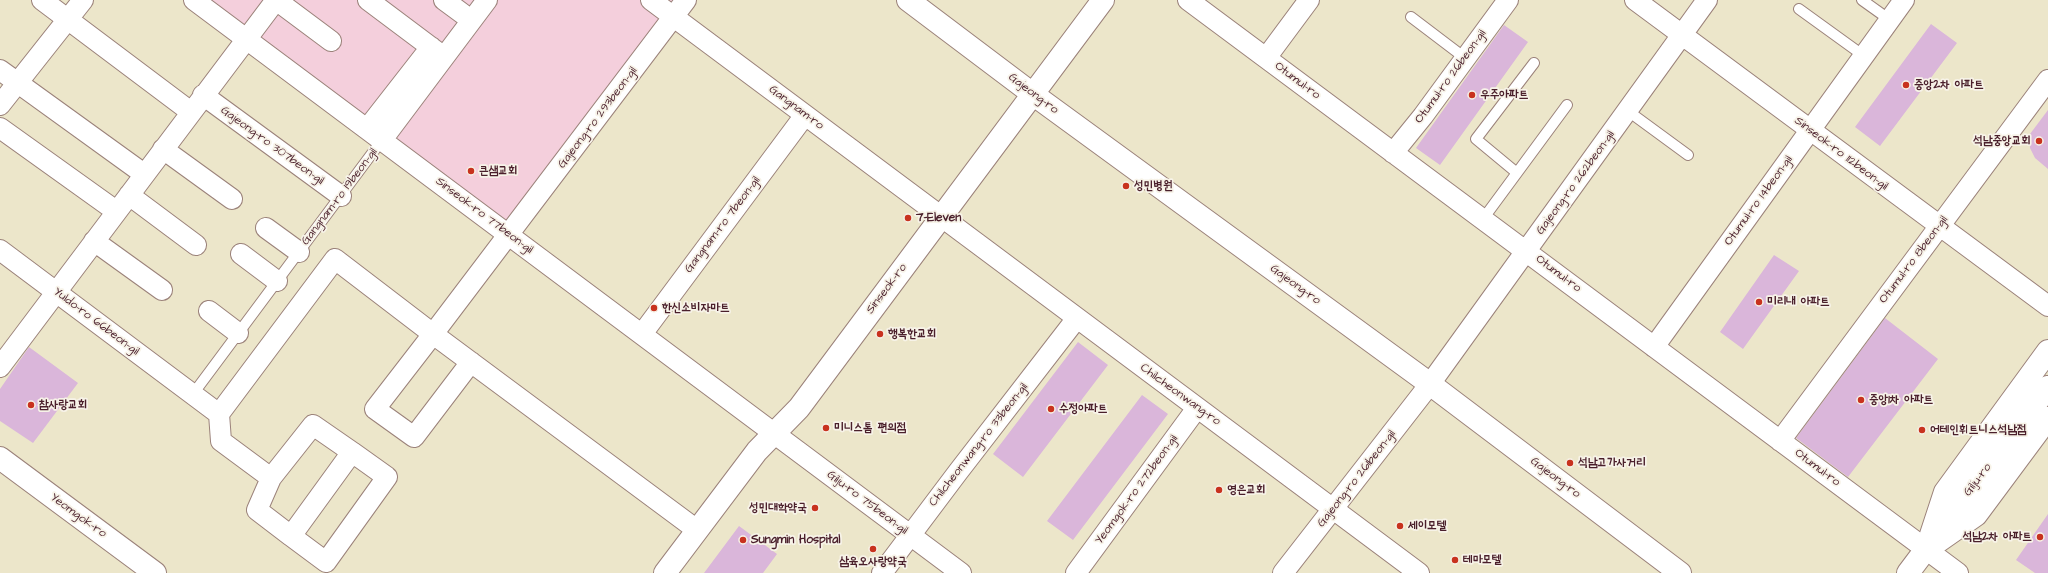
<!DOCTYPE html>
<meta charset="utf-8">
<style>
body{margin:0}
canvas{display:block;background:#ece6ca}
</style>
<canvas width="2048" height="573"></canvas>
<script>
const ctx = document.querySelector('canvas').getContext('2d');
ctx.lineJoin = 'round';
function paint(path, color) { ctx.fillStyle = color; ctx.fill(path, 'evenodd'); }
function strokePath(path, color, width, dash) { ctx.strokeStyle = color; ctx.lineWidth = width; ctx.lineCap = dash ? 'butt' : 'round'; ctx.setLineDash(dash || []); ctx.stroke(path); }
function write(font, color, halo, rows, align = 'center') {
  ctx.font = font + ' "Architects Daughter","Poor Story",sans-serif'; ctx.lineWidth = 3.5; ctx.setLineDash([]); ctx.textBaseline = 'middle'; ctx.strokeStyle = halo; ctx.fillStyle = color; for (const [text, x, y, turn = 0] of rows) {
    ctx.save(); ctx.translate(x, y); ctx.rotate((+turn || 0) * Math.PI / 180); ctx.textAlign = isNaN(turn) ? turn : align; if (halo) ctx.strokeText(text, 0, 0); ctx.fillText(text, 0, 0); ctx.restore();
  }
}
paint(new Path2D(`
 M209,0h470l-169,226z`), '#f4cfdc');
paint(new Path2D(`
 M1931,24l26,19 -77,103 -25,-19z
 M1504,25l24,17 -88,123 -24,-17z
 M2048,110v59l-13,-11 -5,-10v-14z
 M1774,255l25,16 -56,78 -23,-17z
 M1885,318l53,41 -90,118 -52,-39z
 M1078,342l30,23 -85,112 -30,-23z
 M29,347l49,36 -45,60 -33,-22v-32z
 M1142,395l26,19 -95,126 -26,-19z
 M2048,514v59h-13l-19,-13z
 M739,526l38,28 -14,19h-59z`), '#dab6da');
const service = new Path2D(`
 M1862,0l28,20
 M1799,9l65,47
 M1411,17l54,41
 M1628,111l60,44
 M1517,173l-41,-34 58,-76
 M1483,219l84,-114
 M193,394l189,-254`);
const minor = new Path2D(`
 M42,0l149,112
 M194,0l767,573
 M368,0l72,54
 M444,0l19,14
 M651,0l768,573
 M686,0l-253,334 264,196
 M1188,0l770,573
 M1635,0l413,306
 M1266,58l43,-58
 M0,70l144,104
 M203,95l138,101
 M0,105l83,-105
 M0,128l116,83
 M367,129l64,-82
 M382,140l105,-140
 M163,149l69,50
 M1393,153l30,-37 85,-116
 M129,195l67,50
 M266,228l33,24
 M94,241l68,49
 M0,250l219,164 116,-155 98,75 -58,75 39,28 57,-75
 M241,254l36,27
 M209,311l29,22
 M642,334l163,-219
 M1654,347l250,-347
 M0,367l276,-367 55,41
 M219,414l2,27 50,37 -14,32 34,26 61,-84 -39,-27 -42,53
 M1780,441l268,-361
 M291,536l35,26 61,-85 -35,-25
 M882,573l76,-101 119,-154
 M1076,573l121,-165
 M1283,573l147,-189 277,-384`);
const tertiary = new Path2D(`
 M908,0l126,95 396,289 250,189
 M0,458l155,115
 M665,573l92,-122 42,-43 304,-408`);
const secondary = new Path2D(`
 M2048,351l-103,141 -19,58 50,-35 72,-97
 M1908,573l140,-186`);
strokePath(service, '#9b827a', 12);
strokePath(minor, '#9b827a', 22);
strokePath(tertiary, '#9b827a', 24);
strokePath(secondary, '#9b827a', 24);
strokePath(service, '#fff', 10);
strokePath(minor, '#fff', 20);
strokePath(tertiary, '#fff', 22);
strokePath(secondary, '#fff', 22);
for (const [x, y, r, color] of [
 [1906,85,4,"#c8321e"],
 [1472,95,4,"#c8321e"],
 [2039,141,4,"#c8321e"],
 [471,171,4,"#c8321e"],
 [1126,186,4,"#c8321e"],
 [908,218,4,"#c8321e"],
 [1759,302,4,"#c8321e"],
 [654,308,4,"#c8321e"],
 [880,334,4,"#c8321e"],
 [1861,400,4,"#c8321e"],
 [31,405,4,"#c8321e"],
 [1051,409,4,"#c8321e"],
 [826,428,4,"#c8321e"],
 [1922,430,4,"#c8321e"],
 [1570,463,4,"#c8321e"],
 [1219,490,4,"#c8321e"],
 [815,508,4,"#c8321e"],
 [1400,526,4,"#c8321e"],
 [2040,537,4,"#c8321e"],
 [743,540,4,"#c8321e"],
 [873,549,4,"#c8321e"],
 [1455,560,4,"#c8321e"]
]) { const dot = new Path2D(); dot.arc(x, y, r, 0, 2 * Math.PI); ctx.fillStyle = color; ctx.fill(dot); strokePath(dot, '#f7f3e8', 1.5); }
write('12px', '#4a1f2b', '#f7f3e8', [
 ["Otumul-ro 26beon-gil",1451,77,-54],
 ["Otumul-ro",1297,81,37],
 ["Gajeong-ro",1033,94,37],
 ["Gangnam-ro",796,108,37],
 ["Gajeong-ro 293beon-gil",598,118,-53],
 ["Gajeong-ro 307beon-gil",272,146,36],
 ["Sinseok-ro 112beon-gil",1841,154,37],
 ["Gajeong-ro 262beon-gil",1576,183,-54],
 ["Gangnam-ro 19beon-gil",340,197,-53],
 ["Otumul-ro 14beon-gil",1759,201,-54],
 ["Sinseok-ro 77beon-gil",484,216,37],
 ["Gangnam-ro 7beon-gil",723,225,-53],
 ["Otumul-ro 8beon-gil",1914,260,-53],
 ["Otumul-ro",1558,274,37],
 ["Gajeong-ro",1295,285,36],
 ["Sinseok-ro",887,289,-53],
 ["Yuldo-ro 66beon-gil",96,322,37],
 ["Chilcheonwang-ro",1180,395,36],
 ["Chilcheonwang-ro 33beon-gil",979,445,-52],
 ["Otumul-ro",1817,468,37],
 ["Gajeong-ro",1555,478,37],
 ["Gajeong-ro 261beon-gil",1357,479,-52],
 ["Gilju-ro",1978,480,-53],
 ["Yeomgok-ro 272beon-gil",1137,490,-54],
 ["Gilju-ro 75beon-gil",867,503,37],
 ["Yeomgok-ro",78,516,36]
]);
write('bold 12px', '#4a1f2b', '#f7f3e8', [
 ["중앙2차 아파트",1914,85],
 ["우주아파트",1480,95],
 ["석남중앙교회",2031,141,"right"],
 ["큰샘교회",479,171],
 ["성민병원",1134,186],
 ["7-Eleven",916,218],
 ["미리내 아파트",1767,302],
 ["한신소비자마트",662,308],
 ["행복한교회",888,334],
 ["중앙1차 아파트",1869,400],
 ["참사랑교회",39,405],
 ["수정아파트",1059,409],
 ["미니스톰 편의점",834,428],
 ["어테인휘트니스석남점",1930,430],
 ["석남고가사거리",1578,463],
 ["영은교회",1227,490],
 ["성민대학약국",807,508,"right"],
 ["세이모텔",1408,526],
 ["석남2차 아파트",2032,537,"right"],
 ["Sungmin Hospital",751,540],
 ["테마모텔",1463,560],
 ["삼육오사랑약국",873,562,"center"]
], 'left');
</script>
